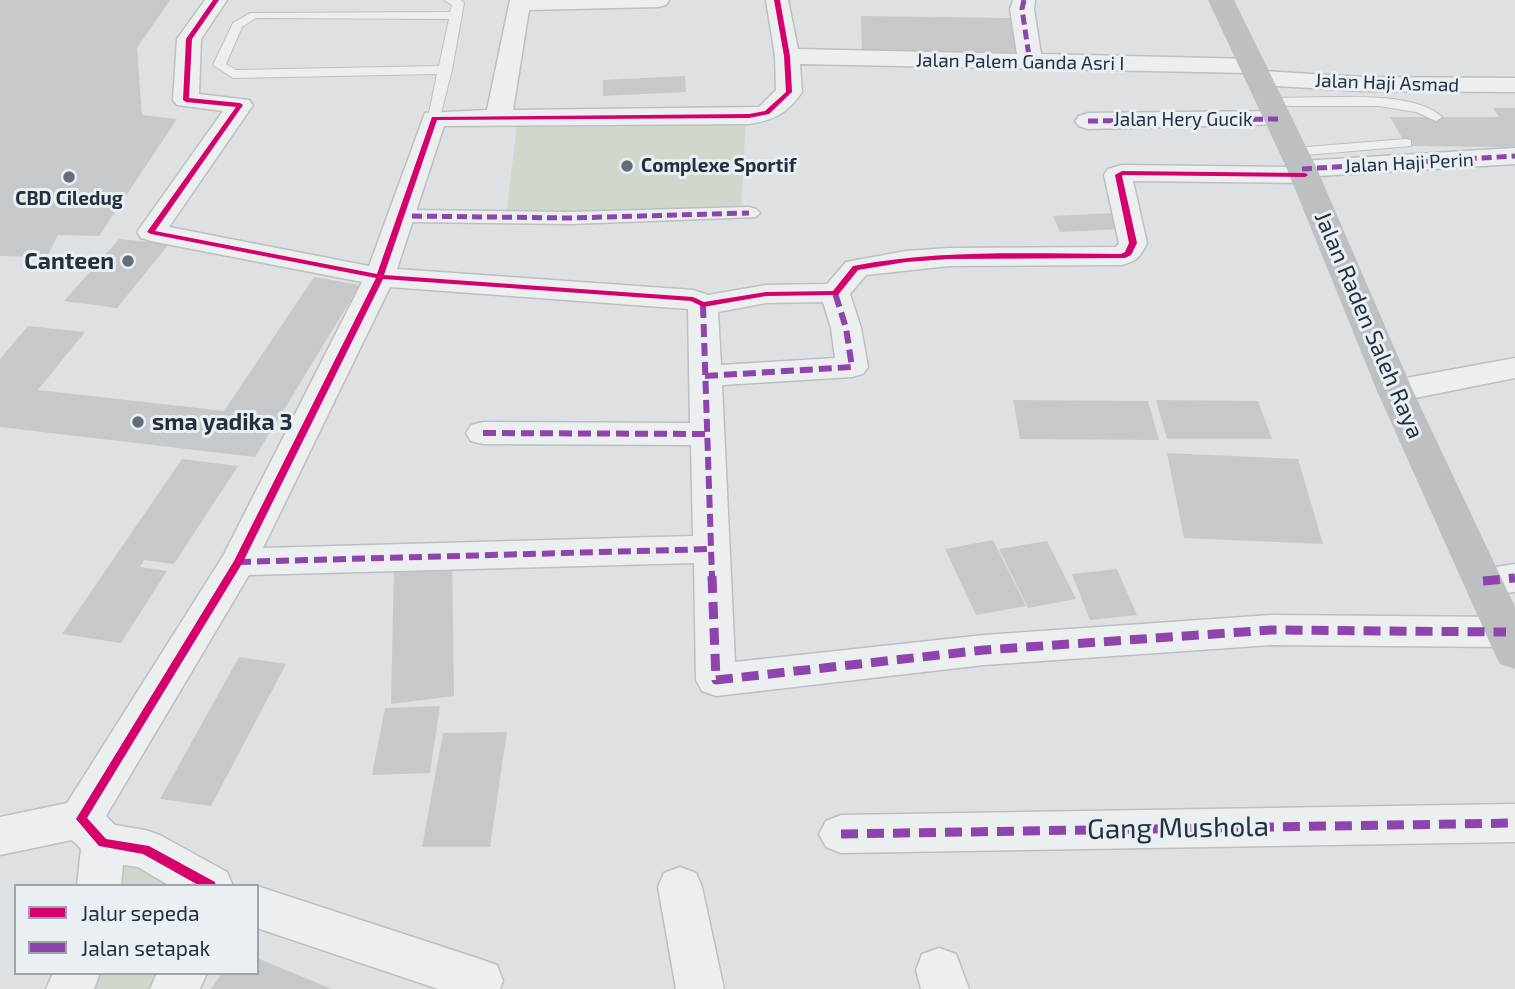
<!DOCTYPE html>
<style>
body{margin:0}
#map{position:relative;width:1515px;height:989px;overflow:hidden;background:#dee1e3;font-family:"Exo 2",sans-serif}
canvas{display:block}
.legend{position:absolute;left:14px;top:884px;width:245px;height:91px;box-sizing:border-box;background:#eaeff4;border:2px solid #9ba3ab;margin:0;padding:9px 12px;list-style:none;font-size:21px;color:#24303d}
.legend li{display:flex;align-items:center;gap:14px;height:35px}
.legend b{width:35px;border:2px solid #9ba3ab}
</style>
<div id="map">
<canvas width="1515" height="989"></canvas>
<ul class="legend">
<li><b style="height:9px;background:#d6006c"></b>Jalur sepeda</li>
<li><b style="height:9px;background:#8e44ad"></b>Jalan setapak</li>
</ul>
</div>
<script>
const ctx = document.querySelector('canvas').getContext('2d');
ctx.lineJoin = 'round';
function paint(path, color) { ctx.fillStyle = color; ctx.fill(path, 'evenodd'); }
function strokePath(path, color, width, dash) { ctx.strokeStyle = color; ctx.lineWidth = width; ctx.lineCap = dash ? 'butt' : 'round'; ctx.setLineDash(dash || []); ctx.stroke(path); }
function write(font, color, halo, rows, align = 'center') {
  ctx.font = font + ' "Exo 2",sans-serif'; ctx.lineWidth = 6; ctx.setLineDash([]); ctx.textBaseline = 'middle'; ctx.strokeStyle = halo; ctx.fillStyle = color; for (const [text, x, y, turn = 0] of rows) {
    ctx.save(); ctx.translate(x, y); ctx.rotate((+turn || 0) * Math.PI / 180); ctx.textAlign = isNaN(turn) ? turn : align; if (halo) ctx.strokeText(text, 0, 0); ctx.fillText(text, 0, 0); ctx.restore();
  }
}
paint(new Path2D(`
 M746,117l-5,91 -235,8 11,-92z
 M109,859l61,18 5,9h-69z
 M86,973h91l-10,16h-90z`), '#d0d8cd');
paint(new Path2D(`
 M0,0h170l-33,48 5,67 35,4 -78,117 -41,-1 -11,22 -47,-1z
 M861,16l149,2 7,39 -155,-3z
 M685,76l1,16 -83,4v-16z
 M1493,108h22v39l-108,-1 -17,-29h109z
 M1115,213l8,16 -63,3 -7,-16z
 M119,239l50,5 -52,64 -53,-7z
 M314,277l46,8 -105,172 -255,-30v-68l28,-33 57,6 -47,58 186,21z
 M1013,400l135,1 11,39 -139,-1z
 M1156,400l102,1 14,38h-105z
 M1167,453l131,6 25,85 -139,-6z
 M182,459l56,7 -64,98 -30,-4 -4,7 27,4 -46,72 -59,-9z
 M993,540l33,66 -50,9 -31,-66z
 M1047,541l29,58 -48,9 -29,-59z
 M452,560l2,136 -63,8 3,-137z
 M1117,569l20,46 -47,5 -18,-46z
 M239,657l47,7 -75,142 -51,-7z
 M440,706l-10,67 -58,2 13,-67z
 M507,732l-17,115h-68l21,-114z
 M257,958l75,31h-121l11,-16h35z`), '#c6c9cb');
const service = new Path2D(`
 M444,0h17l3,3 -12,67 -13,51 -5,1 -6,-4 9,-44 -204,4 -20,-13 20,-42 17,-10 200,-1 2,-7zM256,18l193,1 -10,47 -203,4 -10,-6 16,-37z
 M1332,97c31,0 87,-2 110,20l-6,4 -20,-9 -37,-6h-109l-6,-4 6,-4z
 M1406,139l5,1v6l-117,10 -7,-4 7,-4z`);
const pedestrian = new Path2D(`
 M749,207l7,2 4,4 -4,4 -186,7 -158,-2 -7,-2 -4,-4 4,-4 7,-2 158,2z`);
const minor = new Path2D(`
 M205,0h22l-26,39 -2,55 50,6 4,5 -84,122 200,39 56,-153 62,-3 23,-110h159l-3,5 -8,2 -129,3 -16,100 246,-3 17,-17 -1,-34 -9,-56h22l10,49 219,5 -7,-45 3,-9h22l-1,9 7,45 212,5 9,2 3,5 -3,5 101,6 152,1v14l-152,-1 -105,-6 -9,-2 -3,-5 3,-5 -449,-9 2,28c-15,22 -28,28 -53,32l-305,2 -47,143 296,21 15,5 58,-10 61,-1 19,-22 60,-11 43,-3 167,-1 3,-4 -15,-68 4,-6 14,-4 168,2 12,-6 213,-13v16l-197,12 -3,5 -10,2 -172,-2 14,62c-6,13 -10,18 -25,22l-173,1 -83,9 -16,19 11,34 7,39 -5,7 -11,3 -130,8 13,277 249,-27 287,-20 235,2 9,3v24l-9,3 -235,-2 -287,20 -268,31 -14,-5 -6,-11 -2,-117 -445,12 -143,241 9,9 30,5 15,5 67,37 6,14h-63l-32,-19 -15,-2 -2,21h-44l4,-37 -9,-9 -72,15v-38l67,-14 156,-247 139,-274 -211,-41 -10,-3 -4,-6 86,-121 -46,-6 -4,-5 4,-61zM390,287l298,22 2,114 -207,-1 -12,3 -5,8 5,8 12,3 208,1 2,91 -430,12zM823,302l8,26 4,30 -114,7 -3,-53 48,-9z
 M1278,111l9,3 4,5 -4,5 -199,5 -9,-3 -4,-5 4,-5 9,-3z
 M1515,358v20l-120,24 -11,-3 -5,-8 5,-8 11,-3z
 M1515,564v28l-32,3 -13,-4 -6,-10 6,-10z
 M1515,804v38l-674,11 -15,-6 -7,-13 7,-13 15,-6z
 M680,867l16,6 6,14 22,102h-48l-18,-102 6,-14z
 M257,886l223,73 17,6 6,16 -3,8h-62l-181,-61z
 M939,948l17,6 13,35h-48l-5,-19 6,-16z
 M53,973h47l-6,16h-48z
 M157,973h50l-7,16h-50z`);
strokePath(service, '#bcbfc1', 2);
strokePath(pedestrian, '#bcbfc1', 3);
strokePath(minor, '#bcbfc1', 3);
paint(service, '#eceff0');
paint(pedestrian, '#eceff0');
paint(minor, '#eceff0');
paint(new Path2D(`
 M1208,0h26l83,169 96,222 102,216v62l-15,-5 -6,-12 -117,-261 -90,-222z`), '#bcc0c3');
strokePath(new Path2D(`
 M1024,0l-2,9 8,54
 M1088,121l190,-2
 M1302,169l213,-13
 M412,216l158,2 179,-5`), '#8e44ad', 5, [10, 5]);
strokePath(new Path2D(`
 M703,305l9,273
 M705,376l147,-9 -6,-39 -11,-35
 M483,433l225,1
 M238,562l473,-13`), '#8e44ad', 6, [13, 6]);
strokePath(new Path2D(`
 M712,576l4,104 268,-30 287,-20 235,2
 M1483,581l32,-3
 M841,834l674,-11`), '#8e44ad', 9, [17, 9]);
paint(new Path2D(`
 M213,0h6l-27,39 -3,59 51,5 3,2 -88,126 222,43 55,-157 317,-3 16,-3 21,-19 -2,-36 -10,-56h6l10,56 2,36 -23,22 -20,4 -312,2 -53,155 309,22 11,5 62,-10 67,-1 20,-25c88,-17 179,-12 268,-12l4,-2 4,-9 -14,-68 7,-4 183,2 3,2 -3,2 -182,-2 -1,1 15,67 -6,12 -6,3 -176,1 -43,3 -48,8 -20,25h-3l-69,1 -63,11 -12,-6 -308,-22 -140,283 -156,256 19,21 43,7 66,36 1,4h-16l-57,-32 -44,-8 -23,-27 158,-258 142,-283 -225,-44 -4,-2 89,-125 -50,-5 -3,-2 3,-61z`), '#d6006c');
for (const [x, y, r, color] of [
 [627,166,7,"#656e77"],
 [69,177,7,"#656e77"],
 [128,261,7,"#656e77"],
 [138,422,7,"#656e77"]
]) { const dot = new Path2D(); dot.arc(x, y, r, 0, 2 * Math.PI); ctx.fillStyle = color; ctx.fill(dot); strokePath(dot, '#eaeff4', 2.5); }
write('19px', '#24303d', '#eaeff4', [
 ["Jalan Palem Ganda Asri I",1020,62,1],
 ["Jalan Haji Asmad",1387,83,2],
 ["Jalan Hery Gucik",1183,120],
 ["Jalan Haji Perin",1409,163,-3]
]);
write('bold 19px', '#24303d', '#eaeff4', [
 ["Complexe Sportif",641,166],
 ["CBD Ciledug",69,199,"center"]
], 'left');
write('bold 23px', '#24303d', '#eaeff4', [
 ["Canteen",114,261],
 ["sma yadika 3",152,422,"left"]
], 'right');
write('23px', '#24303d', '#eaeff4', [
 ["Jalan Raden Saleh Raya",1369,325,67]
]);
write('28px', '#24303d', '#eaeff4', [
 ["Gang Mushola",1178,828,-1]
]);
</script>
